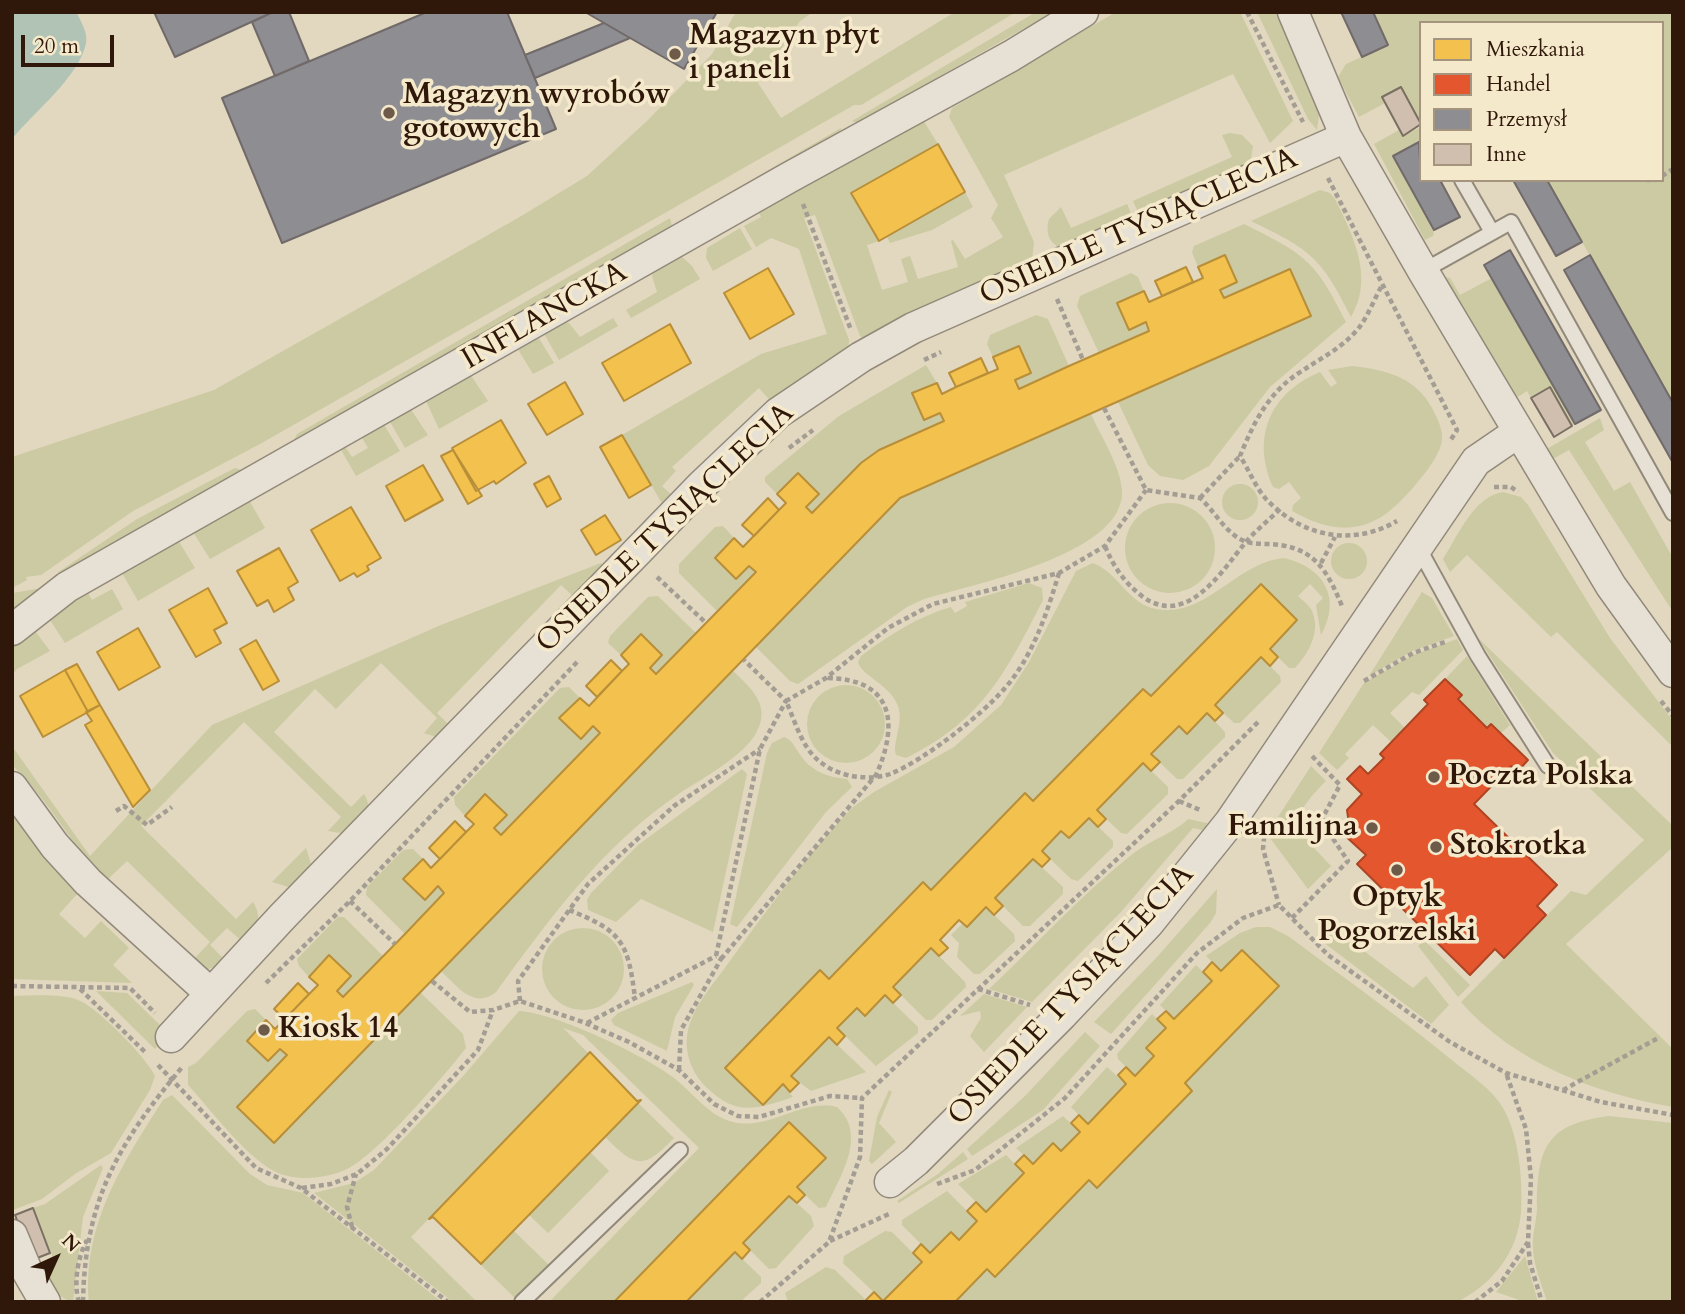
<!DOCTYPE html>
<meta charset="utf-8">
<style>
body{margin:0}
#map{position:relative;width:1685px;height:1314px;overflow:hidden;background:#e2d7bf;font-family:Cardo,serif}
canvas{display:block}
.frame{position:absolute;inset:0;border:14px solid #2f1709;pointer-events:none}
.legend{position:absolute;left:1419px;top:21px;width:245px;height:161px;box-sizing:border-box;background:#f5e9cc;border:2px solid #a6957e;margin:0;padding:9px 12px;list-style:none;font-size:21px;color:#2f1709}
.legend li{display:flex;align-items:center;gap:14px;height:35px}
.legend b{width:35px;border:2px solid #a6957e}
.north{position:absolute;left:21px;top:1223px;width:70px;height:70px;-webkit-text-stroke:5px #f5e9cc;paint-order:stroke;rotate:45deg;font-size:19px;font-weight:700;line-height:28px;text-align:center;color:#2f1709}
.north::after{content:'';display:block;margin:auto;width:24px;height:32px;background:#2f1709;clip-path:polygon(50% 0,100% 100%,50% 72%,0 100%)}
.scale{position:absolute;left:21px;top:35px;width:93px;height:32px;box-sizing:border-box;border:4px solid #2f1709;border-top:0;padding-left:9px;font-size:21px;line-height:24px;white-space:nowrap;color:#2f1709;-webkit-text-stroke:5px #f5e9cc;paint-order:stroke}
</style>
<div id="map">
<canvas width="1685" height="1314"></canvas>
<div class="frame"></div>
<ul class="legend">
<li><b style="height:19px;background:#f2c14e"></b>Mieszkania</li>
<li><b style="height:19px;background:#e4572e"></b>Handel</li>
<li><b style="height:19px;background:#8d8d92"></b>Przemysł</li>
<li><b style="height:19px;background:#d0bfae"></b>Inne</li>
</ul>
<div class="north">N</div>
<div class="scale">20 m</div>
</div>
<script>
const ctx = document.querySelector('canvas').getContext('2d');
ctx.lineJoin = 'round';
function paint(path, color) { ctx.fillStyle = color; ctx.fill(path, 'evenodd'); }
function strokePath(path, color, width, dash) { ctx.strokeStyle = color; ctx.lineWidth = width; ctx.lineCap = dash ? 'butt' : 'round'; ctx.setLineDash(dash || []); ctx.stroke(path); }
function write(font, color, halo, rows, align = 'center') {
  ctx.font = font + ' Cardo,serif'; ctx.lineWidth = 7; ctx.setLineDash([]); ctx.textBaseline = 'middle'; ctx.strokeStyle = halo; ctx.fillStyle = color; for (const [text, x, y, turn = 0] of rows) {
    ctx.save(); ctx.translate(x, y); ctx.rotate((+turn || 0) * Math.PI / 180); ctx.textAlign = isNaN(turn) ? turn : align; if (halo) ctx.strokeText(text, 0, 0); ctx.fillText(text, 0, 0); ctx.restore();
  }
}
paint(new Path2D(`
 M736,12h77l-13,9 -42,62 23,35 174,-106h61l-155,93h-7l-594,339 -127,67 -92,64 -15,2 1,3 -15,8v-131l202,-67 304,-172 69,-42 61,-56 64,-66z
 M1036,12h17l-196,111 -5,-2z
 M1116,12h124l53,109 -23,22 -37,-69 -229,101 30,67 -2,18 -164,82 -8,-6 -45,-121 -11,3 45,122 -1,13 -75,51 -14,-16 -87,79 4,4 -14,15 13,12 -11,9 -42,-72 139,-81 66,-20 -28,-85 -28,-11 -15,9 -12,-21 17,-9 -4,-8 166,-89 15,24 -86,50 27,47 -12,4 15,45 26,-8 -7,-23 9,-3 8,23 40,-12 -7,-26 2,-1 12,19 38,-22 -12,-19 7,-13 -49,-88 3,-9z
 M1257,12h20l43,95 -3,23 -9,-11z
 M1373,12h300v391l-126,-223h115v-157h-241v101l-21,-37 -18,10 3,6 -26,14 -21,-40 8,-13 42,-19z
 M1421,127v14l-27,15 40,74 -1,6 -8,4 -51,-96 25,-14 4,6z
 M841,128l-1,5 -133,77 -4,-2z
 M1230,133l12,2 11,11 -3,19 -110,52 -7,-16 99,-44 -10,-22z
 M1320,190l10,3 5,6c19,38 39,79 16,118 -30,-60 -40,-67 -100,-96z
 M965,192l8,15 -41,23 -42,13 -3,-6z
 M1127,204l7,16 -70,29c-15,-5 -19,-15 -15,-30l12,-12 10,21z
 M670,218l3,12 -383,219 7,-15z
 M1244,224c62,31 71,36 102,98l-76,65 -61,79 -26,14 -23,-4 -12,-11 -30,-63 193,-86 -21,-47 -66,29 -4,-8 5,-35 -27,12 -6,-15 2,-6z
 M740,228l12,21 -39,22 -7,-13 1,-10z
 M679,254l13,12 8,13 -69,39 -5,-8 31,-18 -5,-16 2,-8z
 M1131,273l7,4 6,14 -27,12 12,26 17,-7 3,9 -50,22 -22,-47 3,-10z
 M1445,277l5,1 10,17 32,-17 83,146 -3,2 -22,-39 -19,11 -4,-7 -11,7z
 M1036,315l12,4 21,47 -50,23 -4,-9 16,-8 -12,-26 -26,11 -6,-13 3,-9z
 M613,318l5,8 -59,34 -16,-28 18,-11 8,2 11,14z
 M537,335l17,28 -21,11 -14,-23 1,-6z
 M926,365l11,18 -25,11 12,26 16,-7 4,8 -132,92 -6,-6 13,-13 -21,-20 -21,20 -12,-12v-5l74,-61z
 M1352,366c36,4 67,12 83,48 5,10 9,20 6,31 -5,16 -19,32 -30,45 -15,16 -29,31 -52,36 -25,5 -45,-3 -67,-15l1,-6 8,-7 -12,-16 -10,7 -6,-2c-22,-50 -3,-94 47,-115l11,15 6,-4 -9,-13z
 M470,374l18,27 -49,28 -14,-30z
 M410,408l18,27 -23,13 -16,-28z
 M1091,414c10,23 31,54 31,79 0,62 -152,92 -198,106l-17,8 -109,77 -8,-3 -34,-34 144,-149z
 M1600,418l4,12 -19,12 29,49 16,-9 43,76v54l-104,-162 -18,10 -6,-10z
 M383,423l17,28 -44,25 -16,-28 4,-3 8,12 16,-9 -7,-12z
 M235,468l14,4 -171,98 -21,3 80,-54z
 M1222 502a18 18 0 1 1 36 0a18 18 0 1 1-36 0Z
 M1503,492l18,5 7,8 82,133 63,83v26l-116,-115 -6,5 -84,-82 -17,17 -7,-13c15,-23 30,-62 60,-67z
 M249,500l16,28 -55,31 -17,-27z
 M1125 548a45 45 0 1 1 90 0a45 45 0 1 1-90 0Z
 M723,526l11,12 -19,21 21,20 13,-13 7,6 -39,39 -38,-38v-9l36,-37z
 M178,540l17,28 -57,33 -16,-28z
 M1331 561a18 18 0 1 1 36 0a18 18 0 1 1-36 0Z
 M1284,558c40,9 58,40 37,77l-5,-30 7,-7 -13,-14 -12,12c4,4 10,8 13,13 11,21 -2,44 -16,59h-6l-19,-19 27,-29 -37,-36 -109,112 -8,-7 -110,112 -8,-7 -94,96 -9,-7 -93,96 -66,125 20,-20 10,13c-37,12 -56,20 -87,-10 -17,-17 -24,-41 -16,-64 7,-21 24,-40 37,-58 39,-54 80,-110 126,-158l21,-15 80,-45 47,-42 28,-43 47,-91 17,-8c24,9 34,38 59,45 52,14 83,-46 132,-50z
 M601,563l4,8 -28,29 -16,-15 -124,128 15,15 -13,10 -15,-5 13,-15 -56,-55 -45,46 -21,-20 -41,43 77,75 13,-13c12,18 -5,28 -17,40l-19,-3 13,-14 -97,-95 -103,104 95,93 17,-17c11,18 3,28 -8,42l-18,-16 -17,17 17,17 -21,8 -12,-11 16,-17 -83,-81 -22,21c-33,-37 -57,-83 -93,-117v-19l78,110 122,-131 229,-100z
 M1029,583l13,5 1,12c-37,72 -60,120 -137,158l-10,-3c-4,-13 8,-31 2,-49 -9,-23 -37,-30 -40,-44l3,-6c28,-21 56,-39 90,-49l4,6 12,-7 -2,-4z
 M48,587l-36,25v-19z
 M112,589l11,20 -58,34 -15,-23 2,-6 35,-23 5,9z
 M1422,592l10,6 22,38 -42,15 -43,25z
 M658,596l38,37 -40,41 -6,-6 12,-13 -21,-20 -20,20 -13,-12 2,-7 38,-39z
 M33,628l17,23 -33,18 -5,6v-28z
 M1478,638l195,188v21l-107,97 107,105v58c-77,-13 -160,-45 -212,-105l110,-111 15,4 58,-55 -91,-87z
 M1457,639l6,11 -44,45 -7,-3 -22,21 15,15 -14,14 -18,-17 -28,29 4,4 -12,12 -18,-17 45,-70 49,-28z
 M1467,656l43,69 -9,8 -10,-9 -4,4 -29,-29 4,-4 -17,-16z
 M1261,657l19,19 1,6 -41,41h-6l-19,-18z
 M733,671c17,16 37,33 25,58 -10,25 -55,49 -78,64 -78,53 -129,124 -184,199 -22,18 -39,-6 -55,-21z
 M807 724a39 39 0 1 1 78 0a39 39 0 1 1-78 0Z
 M569,687l11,11 -20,21 21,20 12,-13 7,7 -99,102 -7,-7 12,-13 -20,-20 -21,21 -10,-11 -1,-8 106,-109z
 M1207,713l18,19v5l-42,42h-6l-26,-25 28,-28 8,7z
 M784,737c8,3 10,9 15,16 11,18 28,24 48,26l5,8 -26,25 -89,115 -7,-3 37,-171 5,-10z
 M1143,763l25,24v7l-41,40 -6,-1 -24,-23z
 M1311,766l15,15c-41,41 -31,46 5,85l-23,23 -41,-55z
 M742,769l5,5 -34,158 -72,-33 -25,23 -28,-12 -1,-10 4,-7 47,-48z
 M12,810l68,81 -21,23 26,24 16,-17 28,27 -16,17 19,18 -120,-4z
 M1089,818l24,23v6l-35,34 -7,-2 -29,-28 19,-20 8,7z
 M1188,819l28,6 -5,7 -18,-4 -72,84 -89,90 -43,-13c47,-44 91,-93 141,-133 16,-14 46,-24 58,-37z
 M306,848l6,19 -20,21 -20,-6z
 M413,849l10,10 -19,21 20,19 14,-13 6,7 -39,41 -39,-39 1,-8 36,-37z
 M1033,859l30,28v7l-33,32h-7l-28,-28z
 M1217,889l-1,24 -6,10 -99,111 -17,-12 63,-65z
 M986,907l28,27 1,7 -35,33h-6l-17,-17 2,-14 -8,-8 12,-12 4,4z
 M338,917h6l39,39 -40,41 -6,-6 14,-15 -21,-20 -21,21 -10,-11 -2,-7z
 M1327,923l86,65 13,-12 23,29 -18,19 -108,-82 -2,-10z
 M1256,927h14l18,9c55,41 112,81 165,125 17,14 39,28 50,47 16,27 20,72 18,104 -3,40 -28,72 -64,90h-502l32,-33 9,8 93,-97 9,8 94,-97 -7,-8 36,-112 -15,-15 34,-23z
 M542 969a41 41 0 1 1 82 0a41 41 0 1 1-82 0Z
 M1424,940l46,45 -12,12 -40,-51z
 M931,948l34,34 1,5 -34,33h-6l-33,-33z
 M1196,965l16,16 -38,38 -14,-14z
 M692,982l2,3 -19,32 -8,34 -53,-26 -3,-5 7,-7z
 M96,991l31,2 36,35 2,9 -10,12z
 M420,992l43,42 3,14c-23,29 -88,106 -119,121 -21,10 -52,13 -73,2 -30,-16 -62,-60 -86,-86v-18l8,-4 51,-52 8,-2 11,11 -19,21 33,8 7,6 -50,52 37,36z
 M984,994l43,13 -43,45 -14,-16 11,-18 -1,-7 -20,5z
 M885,995l33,32v6l-42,33 -39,-38 20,-20 8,7z
 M12,996c20,0 47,-3 66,4 18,6 70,59 77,76l-5,14 -39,63 -36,21 -33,25 -29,11z
 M519,1011c37,2 125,44 155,67 18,14 36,39 59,44 36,9 68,-24 104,-15 31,28 3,70 -11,100l-7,1 -22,-21 28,-29 -37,-36 -174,180h-65l150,-154 -116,-113 -20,-7 26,26 -178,183 66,65h-24l-139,-109 40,-10 20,-13 90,-95z
 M1152,1014l14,14 -20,20 8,8 -19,20 -17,-17 -1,-5z
 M1085,1032l15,14 -57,64 -71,46 -5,-7 58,-53z
 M829,1037l37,35 -55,19 -20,-15z
 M1107,1067l19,17 -38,40 -17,-17z
 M889,1090l3,2 -13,31 17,19 -24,22 -3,-3 8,-44z
 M172,1095l78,79 17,11 36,8 139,109h-353c-7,-77 35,-141 74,-202z
 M638,1103l36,35c-31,32 -38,30 -69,-1z
 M1063,1116l17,16 -19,19 -28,13 -17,-16z
 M1609,1116l64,7v179h-126c-6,-20 -16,-42 -14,-63 1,-11 4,-21 4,-32 0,-60 10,-83 72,-91z
 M590,1152l19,19 -61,62 -19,-18z
 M963,1152l5,7 -69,44 -2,-2 41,-27z
 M1006,1155l18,18 -38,39 -28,-28z
 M101,1165l2,3 -20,49 -10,85c-19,-5 -22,-19 -29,-37l10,-4 -21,-53 12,-4z
 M947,1191l30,30 -18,19 -29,13 -28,-28v-5z
 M789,1196l22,20 3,10 -38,42 -7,1 -26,-26z
 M514,1231l36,35 -33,34 -36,-35z
 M885,1231l7,1 30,30 -39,39 -40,-38 1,-7z
 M735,1252l26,25v6l-21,19h-50l-2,-2z
 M1525,1256l13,46h-13l-29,-10z
 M826,1267l9,3 33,32h-80l-3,-9z`), '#cccaa2');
paint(new Path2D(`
 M12,12h64c5,9 12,21 10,31 -6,33 -54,71 -74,96z`), '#b0c3b4');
const homes = new Path2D(`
 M938,144l27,48 -86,49 -28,-48z
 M1225,255l12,27 -17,8 4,8 66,-29 21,47 -411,182 -626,645 -37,-36 50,-52 -7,-6 -12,12 -21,-20 19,-21 9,9 43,-44 -9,-8 20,-22 22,21 -14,15 6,6 62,-63 39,-41 -6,-7 -13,14 -22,-21 20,-20 8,9 43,-44 -9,-8 20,-22 22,21 -13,13 7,7 99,-102 -7,-7 -12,13 -22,-21 21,-20 9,8 33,-35 7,-7 -8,-9 20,-21 21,21 -12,13 6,6 100,-102 -7,-6 -13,13 -21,-21 19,-20 9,9 36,-37 7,-7 -9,-9 21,-21 21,21 -13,13 6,6 49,-50 18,-13 65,-29 -4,-8 -16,7 -12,-27 25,-10 5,11 14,-7 42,-18 -5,-12 26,-11 12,27 -16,7 4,9 50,-23 80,-35 -3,-9 -17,8 -12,-27 27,-12 5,11 54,-24 -5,-11z
 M1186,267l7,15 -31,14 -7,-15z
 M768,268l26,46 -44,25 -26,-46z
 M670,324l21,39 -67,38 -22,-38z
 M981,358l7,15 -32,14 -7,-14z
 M565,382l18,32 -36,21 -19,-31z
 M501,420l25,43 -30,21 -2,-3 -18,10 -24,-43z
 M622,435l29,50 -22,13 -29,-51z
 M453,450l29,46 -14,8 -27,-48z
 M423,465l20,35 -38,21 -19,-35z
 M549,476l12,23 -14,8 -13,-23z
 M768,498l11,12 -25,26 -12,-11z
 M351,507l30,51 -14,8 2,4 -12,7 -3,-4 -14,8 -29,-51z
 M605,515l16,25 -25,15 -15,-25z
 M279,548l19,34 -10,6 6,12 -20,12 -6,-12 -11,6 -20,-35z
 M1261,584l36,36 -27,29 8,8 -8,9 -9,-9 -46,48 8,8 -8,8 -8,-8 -20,21 -8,-8 -28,28 9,8 -9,9 -8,-8 -46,47 9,9 -8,8 -9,-9 -20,20 -8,-7 -19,20 8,8 -8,8 -9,-8 -38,39 8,8 -9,9 -8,-8 -19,20 -8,-7 -19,20 8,8 -9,8 -8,-8 -38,39 8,8 -8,8 -8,-8 -20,21 -8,-8 -20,20 8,8 -8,9 -8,-8 -38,39 8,7 -9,9 -7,-8 -20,21 -38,-37 95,-98 9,9 94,-97 8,8 94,-97 8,8 110,-112 8,7z
 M208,588l19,35 -13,7 7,13 -25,14 -27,-47z
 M138,628l22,39 -41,23 -22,-38z
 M256,640l23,41 -16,9 -23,-41z
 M611,660l11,11 -25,26 -11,-11z
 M77,664l23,41 -12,7 -23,-42z
 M65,670l23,42 -45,25 -23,-41z
 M100,705l50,85 -17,17 -48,-82 7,-4 -6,-9z
 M455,821l11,11 -26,27 -11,-11z
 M1242,950l37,36 -94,97 7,8 -95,97 -8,-8 -94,97 -8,-8 -32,33h-87l-2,-2 8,-8 9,9 39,-39 -9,-9 8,-9 9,9 21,-21 8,8 18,-19 -10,-10 9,-9 10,10 38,-39 -9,-9 9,-9 9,9 20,-21 8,8 19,-19 -9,-9 8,-8 9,9 38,-40 -8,-9 8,-8 9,9 19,-20 -8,-8 20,-20 -9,-9 9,-8 8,8 38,-38 -9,-9 9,-10 9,9z
 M298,983l11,11 -24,25 -11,-10z
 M590,1052l47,49 4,-1 -160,164 -48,-47 -4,2z
 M789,1122l37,36 -29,29 8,8 -8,8 -8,-7 -46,47 7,7 -8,9 -7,-7 -47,48 2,2h-76z`);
paint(homes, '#f2c14e');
strokePath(homes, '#b88e39', 2);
const shops = new Path2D(`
 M1445,679l17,16 -4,4 29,29 4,-4 37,36 -11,12 -6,-6 -37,38 83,81 -20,21 9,9 -42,43 -9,-9 -25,26 -113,-111 9,-9 -25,-23 8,-8 -2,-14 15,-16 -15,-15 13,-13 8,8 16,-16 -4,-4 48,-50 -4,-4z`);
paint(shops, '#e4572e');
strokePath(shops, '#ae4423', 2);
const industry = new Path2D(`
 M154,12h119l-98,45z
 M273,12h16l20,49 -34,15 -23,-54z
 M427,12h80l49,117 -274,114 -60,-145z
 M585,12h132l-33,57z
 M1341,12h32l15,33 -26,12z
 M604,23l26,15 -95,40 -10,-23z
 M1419,142l2,38h19l20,37 -26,13 -41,-74z
 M1513,180h34l35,62 -26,14z
 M1510,250l91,160 -26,14 -91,-159z
 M1590,255l83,148v60l-109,-193z`);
paint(industry, '#8d8d92');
strokePath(industry, '#716a69', 2);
const building = new Path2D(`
 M1401,87l20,37 -18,12 -21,-39z
 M1550,387l22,39 -18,11 -23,-39z
 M33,1208l17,45 -18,7 -17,-45z`);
paint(building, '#d0bfae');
strokePath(building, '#796f62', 2);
const service = new Path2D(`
 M1462,180l30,52
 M1423,271l88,-49 162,291
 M1418,547l60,109 70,110
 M522,1302l158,-152`);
const minor = new Path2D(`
 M1293,12l53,125 77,134 188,315 62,86
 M12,630l55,-43 723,-410 221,-121 72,-44
 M12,787l43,59 33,36 122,111
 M171,1037l112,-121 418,-430 77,-73 83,-56 52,-29 433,-191
 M890,1182l26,-21 146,-146 86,-91 82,-102 246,-361 41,-28
 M12,1235l15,36 18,31`);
strokePath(service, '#92897a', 18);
strokePath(minor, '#92897a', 33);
strokePath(new Path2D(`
 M1247,12l56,110
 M1662,176l11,-7
 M1328,178l129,252 -7,11
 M1646,180h10
 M803,204l48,126
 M1381,287c-7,13 -14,31 -23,42 -16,19 -37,29 -56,42 -33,20 -48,51 -62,85 9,14 17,35 29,46 36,36 85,44 128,19
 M1057,299l26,61
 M924,360l17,-8
 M1104,408l42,82 54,8c15,13 27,38 47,44 10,3 23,1 33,3 37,5 49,30 62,61
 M789,448l24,-18
 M1494,487h17l7,5
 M1200,498l40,-42
 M1105,546c9,22 20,37 38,51 44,31 79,-26 102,-54 10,-12 23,-22 35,-34
 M1321,563l14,-26
 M1059,573c-12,40 -26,83 -54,115 -23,27 -82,73 -115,86 -20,7 -50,3 -67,-10 -21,-14 -27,-41 -37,-63l40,-23 62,-50 45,-24 126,-31 46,-27 41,-56
 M657,577l49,46
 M1364,681l49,-28 32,-11
 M1661,701l12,15
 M1179,801l21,9
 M116,811l8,-5 23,19 25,-18
 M1265,828l-2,21 16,56
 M350,901l45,43
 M569,910c53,21 59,32 66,88
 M1292,918l56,-57 -27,-40 19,-36 -28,-29
 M721,959l155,-184c23,-51 18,-96 -49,-97
 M432,981l38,31 23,-2 27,-9 63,21 46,20 50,28 35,34 24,12 21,1 71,-21 32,2
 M266,983l84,-82 229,-241
 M12,986l118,2 25,25
 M80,989l65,63
 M978,989l52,16
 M520,1001l-2,-20 70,-97 86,-78 86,-57
 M587,1023l129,-67
 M158,1065l98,103 45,20 147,114
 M679,1070l2,-40 40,-71 -5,-3 44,-207 26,-48 -42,-41
 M1563,1090l97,-53
 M937,1184l38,-14 90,-72 132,-145 46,-35 36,-13 49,50 122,87 56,31 95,29 72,13
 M302,1188l29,-4 26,-10 30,-25 91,-99 15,-40
 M352,1227l-5,-20 9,-33
 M830,1241l61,-28
 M1528,1243l2,20 12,39
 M79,1302c-6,-18 -1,-46 8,-62
 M83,1302c2,-104 36,-159 100,-236
 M760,1302l69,-60 31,-85 2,-59 317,-297 81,-81
 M1475,1302l27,-21 26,-39 3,-64 -5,-49 -20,-56`), '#a49d93', 4.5, [5, 3.5]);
strokePath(service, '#e7e1d5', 14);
strokePath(minor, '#e7e1d5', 30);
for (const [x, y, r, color] of [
 [675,54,7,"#6e5a49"],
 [389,113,7,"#6e5a49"],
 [1434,777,7,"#6e5a49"],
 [1372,828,7,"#6e5a49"],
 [1436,847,7,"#6e5a49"],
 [1397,870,7,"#6e5a49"],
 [264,1030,7,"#6e5a49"]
]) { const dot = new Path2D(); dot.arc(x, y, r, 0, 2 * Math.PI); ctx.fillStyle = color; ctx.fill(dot); strokePath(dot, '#f5e9cc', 2.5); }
write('bold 30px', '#2f1709', '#f5e9cc', [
 ["Magazyn płyt",689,37],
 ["i paneli",689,71],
 ["Magazyn wyrobów",403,96],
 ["gotowych",403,130],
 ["Poczta Polska",1448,777],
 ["Familijna",1358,828,"right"],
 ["Stokrotka",1450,847],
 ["Optyk",1397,899,"center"],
 ["Pogorzelski",1397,933,"center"],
 ["Kiosk 14",278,1030]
], 'left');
write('30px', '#2f1709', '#f5e9cc', [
 ["OSIEDLE TYSIĄCLECIA",1139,228,-24],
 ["INFLANCKA",545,317,-30],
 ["OSIEDLE TYSIĄCLECIA",666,529,-44],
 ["OSIEDLE TYSIĄCLECIA",1072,996,-47]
]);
</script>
